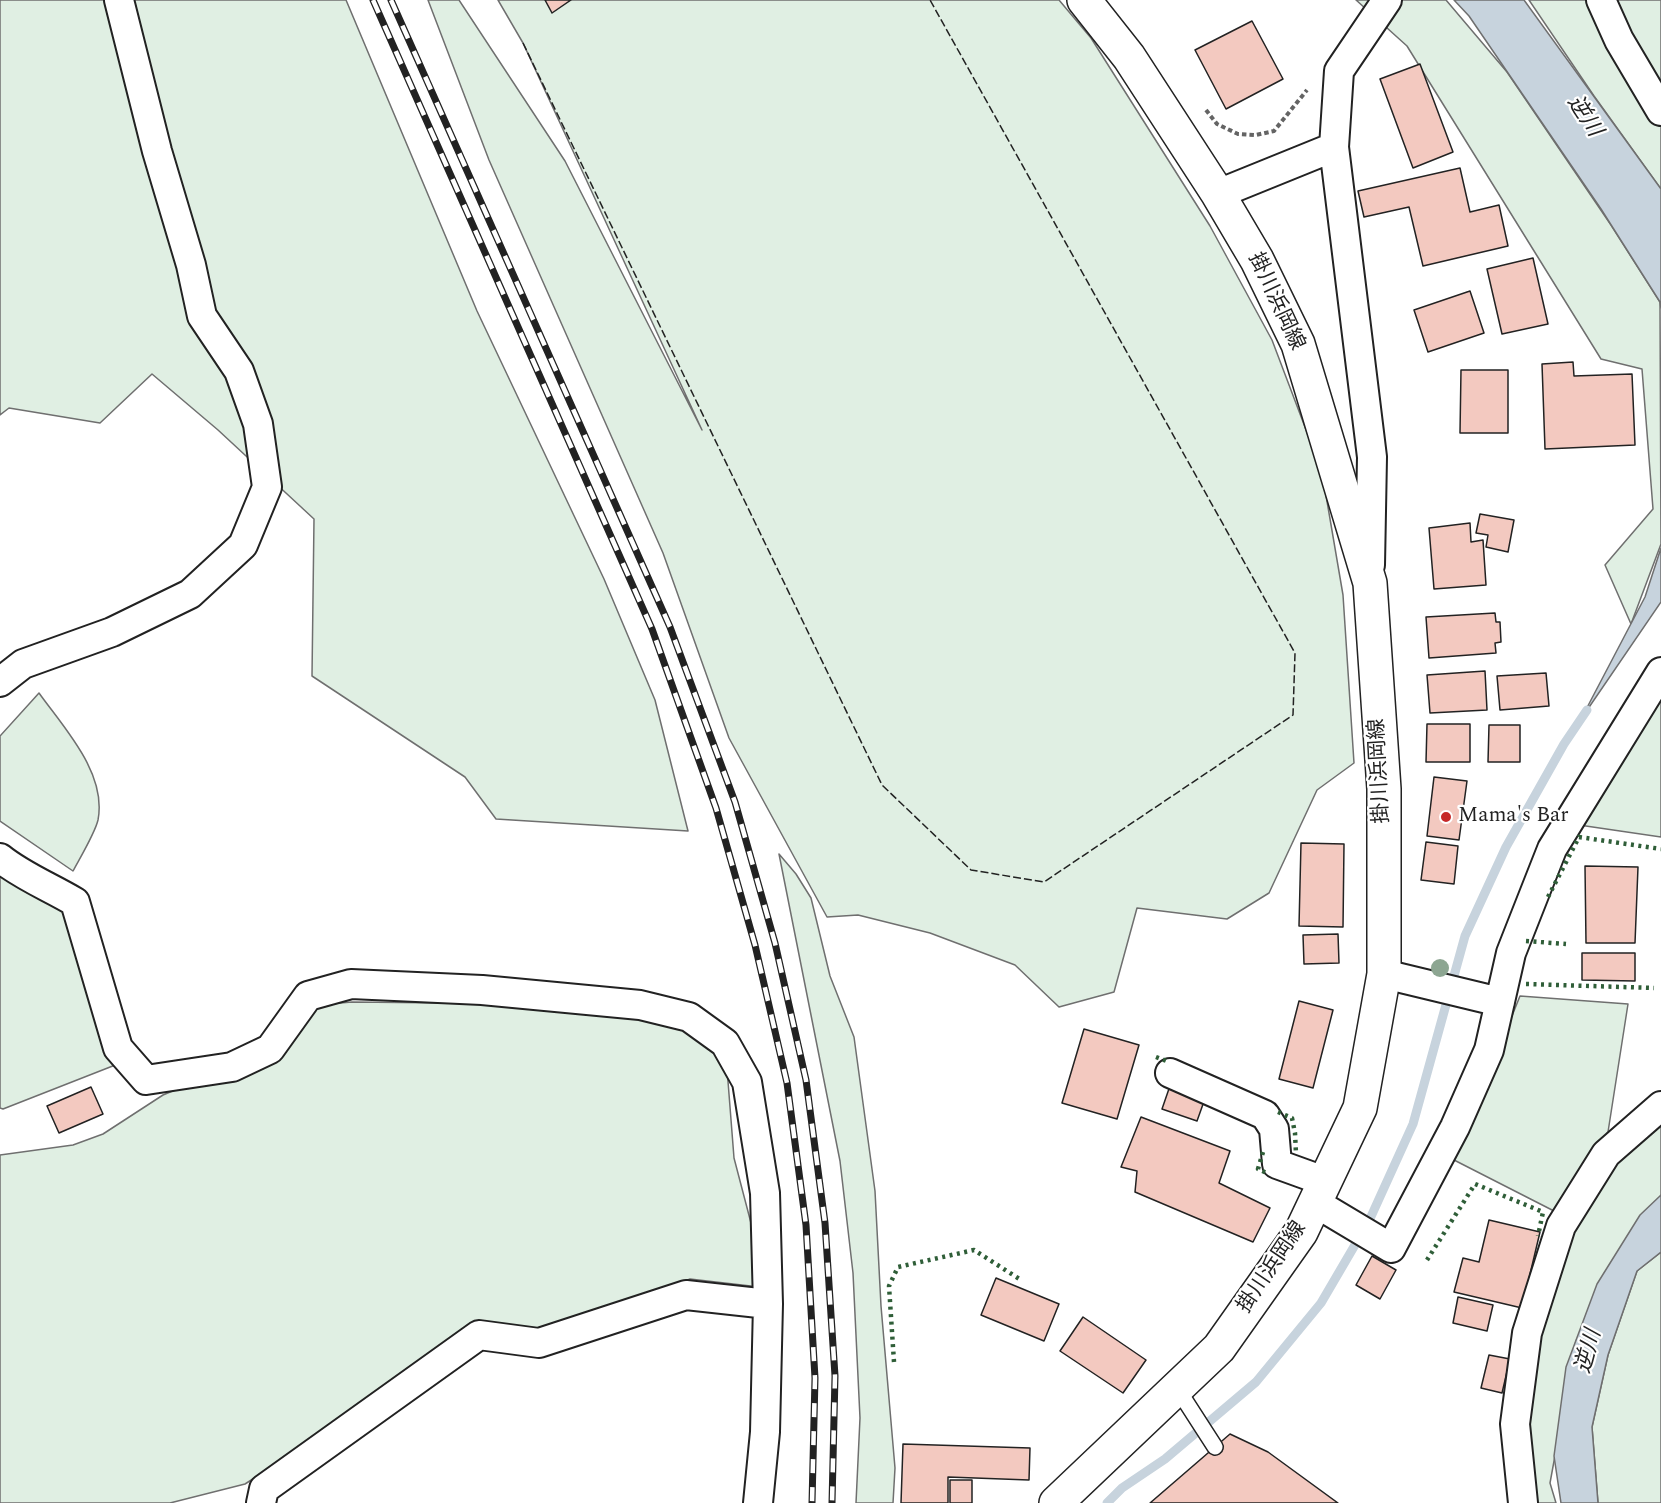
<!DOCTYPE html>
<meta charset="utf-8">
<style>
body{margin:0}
canvas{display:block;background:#fff}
</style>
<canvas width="1661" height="1503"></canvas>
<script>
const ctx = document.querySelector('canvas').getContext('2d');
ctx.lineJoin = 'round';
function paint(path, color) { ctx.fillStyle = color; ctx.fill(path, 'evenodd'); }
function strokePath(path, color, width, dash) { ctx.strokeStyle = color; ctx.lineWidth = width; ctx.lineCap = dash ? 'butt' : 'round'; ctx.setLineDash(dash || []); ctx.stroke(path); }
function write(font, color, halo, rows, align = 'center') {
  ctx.font = font + ' Spectral,"Noto Sans JP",serif'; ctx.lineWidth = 4.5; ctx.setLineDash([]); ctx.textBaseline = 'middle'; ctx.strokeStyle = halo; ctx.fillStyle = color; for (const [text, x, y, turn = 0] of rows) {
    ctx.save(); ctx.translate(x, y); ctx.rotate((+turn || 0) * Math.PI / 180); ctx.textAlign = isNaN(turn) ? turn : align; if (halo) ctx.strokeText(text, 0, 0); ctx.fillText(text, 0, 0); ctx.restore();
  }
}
const green = new Path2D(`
 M0,0h346l131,311 127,268 51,121 33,131 -192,-12 -31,-42 -153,-101 2,-157 -96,-89 -66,-56 -52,49 -91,-15 -9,7z
 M428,0h31l106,161 137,269 -179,-387 -25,-43h561l32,38 119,188 62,114 50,132 21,123 11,168 -37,27 -48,103 -42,26 -90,-11 -23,84 -55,15 -44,-42 -85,-32 -72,-18 -31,2 -98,-179 -66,-185 -174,-393z
 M1356,0h90l61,72 104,153 49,77 1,242 -30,80 -26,-59 48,-56 -11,-140 -41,-10 -194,-313z
 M1529,0h72l60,123v66l-67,-93z
 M1614,0h47v106z
 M39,693c25,35 68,80 59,127 -3,13 -18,38 -25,51l-73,-50v-85z
 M1661,696v141l-82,-12z
 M779,854l17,20 15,24 19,78 24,61 21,154 6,115 14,162 -2,35h-37l4,-85 -7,-145 -13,-112z
 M0,861l75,41 53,158 -125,49 -3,-1z
 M1520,996l108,8 -20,128 -18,24 -36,55 -100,-51z
 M352,1002l288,3 85,38 9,115 34,130 -78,-9 -151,64 -60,-8 -234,149 -75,19h-170v-348l73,-10 30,-11 60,-39 62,-26 58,-13 33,-51z
 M1661,1119v79l-85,143 -26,142 6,20h-21l-10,-119 42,-155 46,-72z
 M1661,1252v251h-63l-6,-76 16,-72 29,-84z`);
paint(green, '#e0efe3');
strokePath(green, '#6f6f6f', 1.5);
const water = new Path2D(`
 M1454,0h70l137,189v119l-1,-6 -59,-93 -132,-193z
 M1661,548v54l-80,117 64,-122z
 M1661,1195v57l-24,19 -29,84 -16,72 6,76h-37l-7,-47 12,-89 31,-83 43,-69z`);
paint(water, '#c7d3dd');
strokePath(water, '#6f6f6f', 1.5);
strokePath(new Path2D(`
 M1107,1503l15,-15 43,-29 91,-77 65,-79 48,-82 44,-97 52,-188 41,-89 58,-103 23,-34`), '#c7d3dd', 9);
const building = new Path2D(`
 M545,0h26l-19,13z
 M1252,21l31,58 -57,30 -31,-59z
 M1420,64l33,88 -40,16 -33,-89z
 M1460,168l10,44 29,-7 9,41 -85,20 -14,-59 -45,10 -6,-26z
 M1533,258l15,66 -46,10 -15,-65z
 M1470,291l14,42 -56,19 -14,-42z
 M1573,362l1,14 58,-2 3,71 -90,4 -3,-85z
 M1461,370h47v63h-48z
 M1480,514l34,6 -6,32 -22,-5 2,-12 -12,-2z
 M1470,523l1,19 12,-2 3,45 -52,4 -5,-61z
 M1495,613l1,9h4l1,20 -6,1 1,10 -67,5 -3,-41z
 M1485,671l2,39 -57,3 -3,-38z
 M1546,673l3,33 -49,4 -3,-34z
 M1427,724h43v38h-44z
 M1489,725h31v37h-32z
 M1434,777l33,4 -8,59 -32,-4z
 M1426,842l32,4 -4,38 -33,-4z
 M1301,843l43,1 -1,83 -44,-1z
 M1585,866l53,1 -3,76h-49z
 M1338,934l1,29 -35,1 -1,-29z
 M1582,953h53v28l-53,-1z
 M1299,1001l34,9 -20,78 -34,-9z
 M1084,1029l55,16 -22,74 -55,-16z
 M1172,1080l35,13 -10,28 -35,-12z
 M91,1087l12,27 -44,19 -12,-27z
 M1141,1117l89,34 -11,32 51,25 -17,34 -118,-50 2,-21 -16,-4z
 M1489,1220l51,12 -18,76 -68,-16 9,-34 16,4z
 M1372,1256l24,14 -16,29 -24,-14z
 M996,1278l63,26 -15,37 -63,-26z
 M1458,1297l35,8 -6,26 -34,-8z
 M1083,1317l63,43 -23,33 -63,-42z
 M1489,1355l21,4 -8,34 -21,-5z
 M1230,1434l38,18 70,51h-188z
 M903,1444l127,4 -1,32 -81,-3v26h-47z
 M950,1480h22v23h-22z`);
paint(building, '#f3c9c0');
strokePath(building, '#222', 1.5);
const lane = new Path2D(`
 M1177,1388l38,59`);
const street = new Path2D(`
 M1601,0l18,40 42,71
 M1218,194l116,-47
 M1370,565l2,-108 -38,-310 5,-76 48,-71
 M0,682l23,-18 89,-32 78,-38 53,-49 24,-58 -9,-63 -19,-53 -37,-55 -11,-51 -34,-114 -38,-151
 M0,858c22,18 50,29 75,44l43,146 28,32 86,-13 38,-18 38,-53 43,-12 131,6 158,15 49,12 36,26 22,39 18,111 3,111 -3,128 -7,71
 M1384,974l116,28
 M1170,1073l95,42 9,14 3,35 47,17
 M1314,1202l77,46 64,-121 34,-77 22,-97 41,-104 109,-177
 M261,1503l3,-14 215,-154 60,8 147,-48 82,9
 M1523,1503l-8,-79 12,-91 34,-107 45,-72 55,-48`);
const primary = new Path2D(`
 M1056,1503l163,-155 82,-116 59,-124 24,-134v-185l-14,-206 -72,-239 -41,-84 -39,-66 -89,-137 -45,-57`);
strokePath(lane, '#222', 18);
strokePath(street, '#222', 32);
strokePath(primary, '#222', 36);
strokePath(new Path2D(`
 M1206,110l11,14 21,10 18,1 18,-4 33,-41`), '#646464', 4, [4.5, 3]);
strokePath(lane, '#fff', 15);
strokePath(street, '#fff', 28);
strokePath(primary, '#fff', 33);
const rail = new Path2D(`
 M373,0l279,629 64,179 39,137 32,138 19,142 9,153 -3,125
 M391,0l279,627 65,175 40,141 31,137 19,143 10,153 -3,127`);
strokePath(rail, '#222', 7);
strokePath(rail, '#fff', 4.5, [14]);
strokePath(new Path2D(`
 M1548,897l31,-60 82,12
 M1526,941l40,3
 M1526,984l128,4
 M1156,1057l13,5
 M1278,1112l14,6 3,15 1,21
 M1263,1152l-5,17 11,5
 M1427,1260l48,-76 68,28 -5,24
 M894,1362l-5,-76 9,-19 76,-17 47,30`), '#2f5e38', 4.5, [3, 4.5]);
strokePath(new Path2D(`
 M523,43l359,742 89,85 73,12 249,-167 2,-62 -365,-653`), '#222', 1.5, [8, 3]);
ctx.fillStyle = '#8da692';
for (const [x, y] of [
 [1440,968]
]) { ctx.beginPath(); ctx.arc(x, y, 9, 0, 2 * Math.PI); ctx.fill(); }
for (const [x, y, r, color] of [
 [1446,817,6,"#c62828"]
]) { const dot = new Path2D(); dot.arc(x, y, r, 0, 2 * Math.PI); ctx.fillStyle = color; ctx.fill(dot); strokePath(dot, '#fff', 2); }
write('21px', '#222', '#fff', [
 ["掛川浜岡線",1275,302,65],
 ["掛川浜岡線",1381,771,-93],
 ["掛川浜岡線",1273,1268,-56]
]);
write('21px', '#222', '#fff', [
 ["Mama's Bar",1458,817]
], 'left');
write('italic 22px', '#222', '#fff', [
 ["逆川",1583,117,57],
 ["逆川",1590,1352,-75]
]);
</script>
